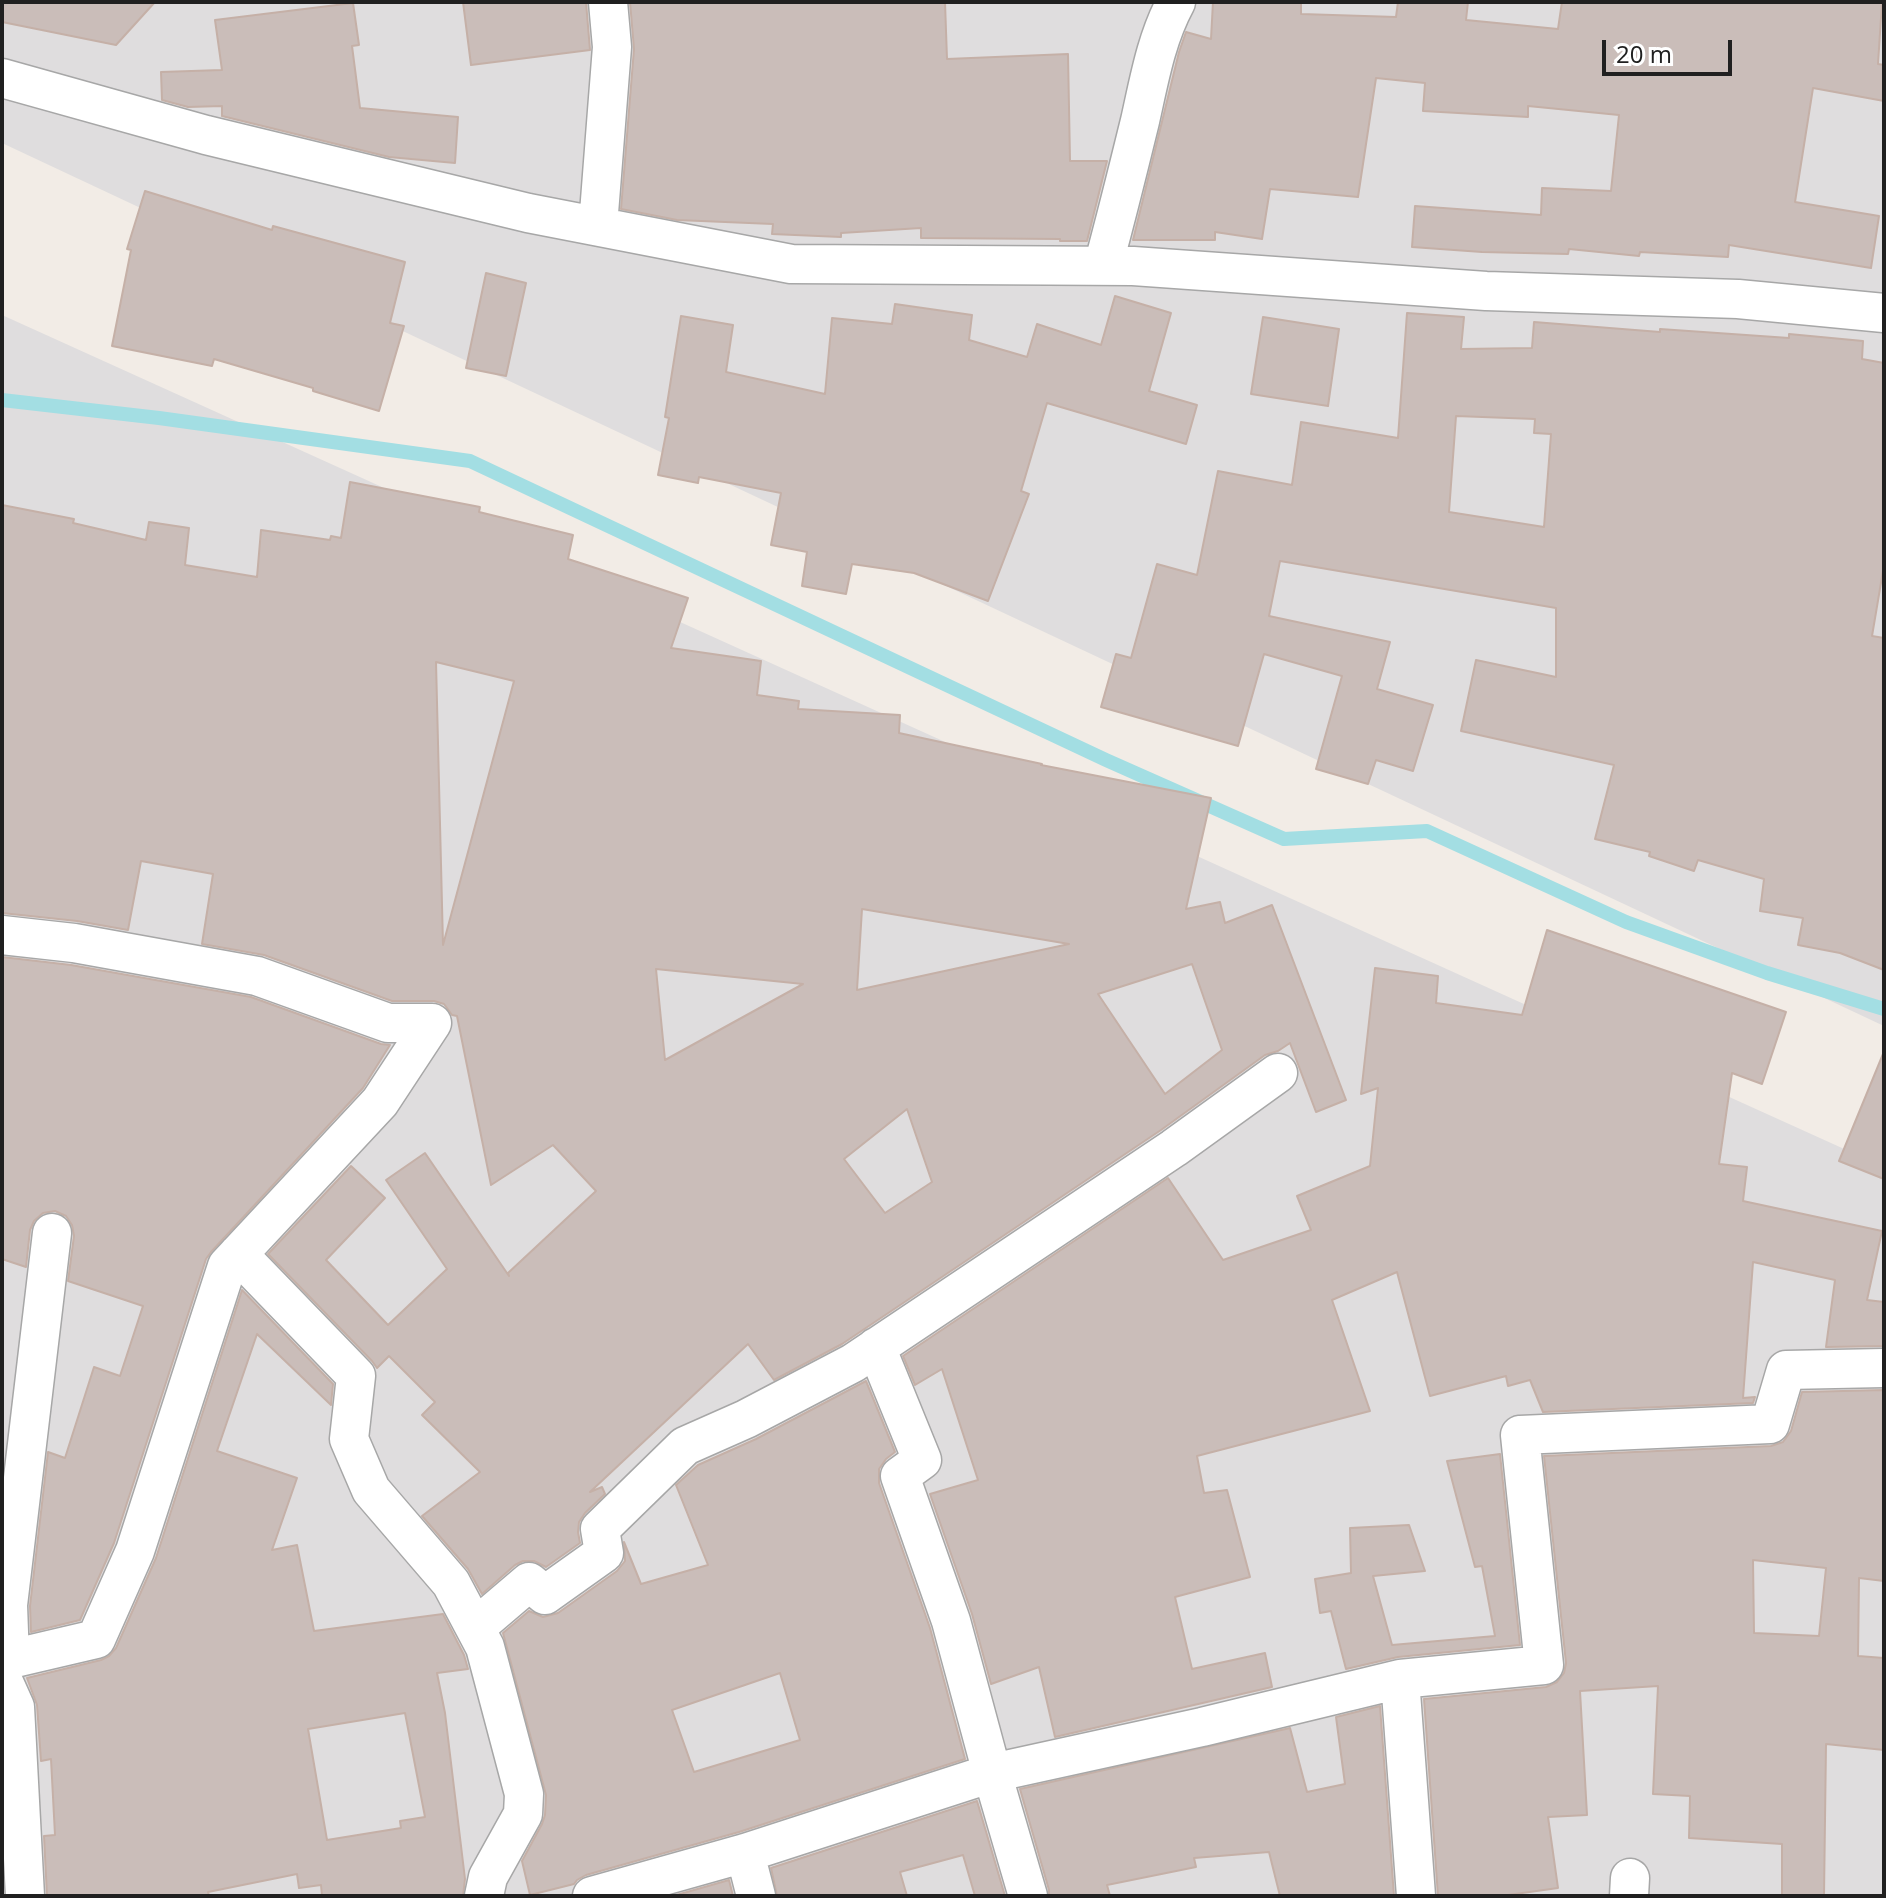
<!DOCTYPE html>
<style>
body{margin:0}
#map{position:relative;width:1886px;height:1898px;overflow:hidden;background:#f2ece6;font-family:"Open Sans",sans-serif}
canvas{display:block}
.frame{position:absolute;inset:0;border:4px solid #202020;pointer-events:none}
.scale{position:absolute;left:1602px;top:40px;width:130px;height:36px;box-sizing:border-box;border:4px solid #202020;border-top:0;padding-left:10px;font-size:24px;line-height:28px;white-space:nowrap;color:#202020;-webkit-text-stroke:6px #fff;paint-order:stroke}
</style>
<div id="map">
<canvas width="1886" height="1898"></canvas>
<div class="frame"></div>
<div class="scale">20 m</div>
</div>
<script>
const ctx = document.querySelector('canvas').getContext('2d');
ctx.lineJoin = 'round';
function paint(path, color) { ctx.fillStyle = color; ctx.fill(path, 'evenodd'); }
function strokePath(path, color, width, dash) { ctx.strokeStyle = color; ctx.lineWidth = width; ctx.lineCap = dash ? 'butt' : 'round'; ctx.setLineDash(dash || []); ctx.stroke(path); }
paint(new Path2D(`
 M2,2h1882v1024l-1882,-883z
 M2,315l1882,852v729h-1882z`), '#dfddde');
strokePath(new Path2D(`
 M2,400l157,18 311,43 636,299 178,79 143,-8 199,91 141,51 117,36`), '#a3dee3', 14);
const building = new Path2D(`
 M2,2h153l-39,43 -114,-23z
 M463,2h123l4,48 -119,15z
 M630,2h315l2,57 121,-5 2,107h37l-20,80h-27v-2l-139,-1v-10l-80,5v4l-69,-3 1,-10 -96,-4 -56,-11 13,-160z
 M1213,2h88v12l95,3 2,-15h70l-2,18 92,9 4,-27h320l-4,62 6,1v36l-71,-13 -18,114 84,14 -8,52 -142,-23 -1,12 -88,-5 -1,4 -70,-7 -1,5 -86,-2 -70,-5 3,-41 126,9 1,-27 69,3 8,-76 -91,-9v11l-105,-6 2,-28 -49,-5 -18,119 -88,-8 -8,50 -47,-7v8h-82l46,-188 7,-20 25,7z
 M353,3l6,42 -7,1 8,62 98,9 -3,46 -66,-6 -167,-41v-10l-34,1 -26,-7 -1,-28 61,-2 -7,-50z
 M145,191l127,39 1,-4 132,36 -15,61 14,3 -25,85 -66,-20v-3l-99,-29 -2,7 -100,-20 19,-96 -4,-1z
 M486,273l40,10 -20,93 -40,-8z
 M1115,296l56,17 -22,78 48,14 -11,39 -139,-41 -26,88 8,3 -41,107 -74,-28 -62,-9 -6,30 -44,-8 5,-34 -36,-7 10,-52 -82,-16 -1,6 -40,-8 11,-57 -4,-1 16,-101 52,9 -7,47 99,22 7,-76 60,6 3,-20 77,11 -3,25 58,17 10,-33 64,21z
 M1407,313l57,4 -3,32 71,-1 2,-26 126,10v-3l129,9v-4l74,7 -1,18 22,4v202l-12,71 12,2v332l-44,-17 -42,-8 5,-27 -43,-7 4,-32 -66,-19 -4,11 -45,-15 1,-4 -55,-13 19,-74 -153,-34 15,-71 80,17v-69l-276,-47 -11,55 121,26 -13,47 56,16 -20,66 -37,-11 -8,24 -52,-15 26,-93 -78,-22 -26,92 -137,-39 15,-53 15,4 26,-94 40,11 21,-104 74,14 9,-63 97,16zM1456,416l79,3 -1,14 17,1 -7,93 -95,-15z
 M1263,317l76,12 -11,77 -77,-12z
 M350,482l130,25 -1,5 94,23 -5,24 120,39 -17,50 90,13 -4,34 42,6 -1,8 102,6 -1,18 143,31 -1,1 170,33 -25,111 34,-7 5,21 47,-18 74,195 -30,12 -26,-69 -12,8 -13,4 -104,75 -319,214 -68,36 -26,-36 -158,148 12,-5 3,7 -20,19 -6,9 -1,10 2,11 -34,24 -12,-6h-11l-8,4 -33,29 -14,-25 -46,-53 58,-44 -58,-57 13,-13 -46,-46 -12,12 -5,-7 -104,-107 83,-88 34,32 -59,62 62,65 59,-56 -61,-89 39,-27 84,123 -1,-3 88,-82 -43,-46 -62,40 -34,-169 -5,-1 -8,-11 -10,-3h-42l-128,-46 -62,-11 11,-70 -72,-13 -13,69 -51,-9 -75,-8v-408l72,14 -1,4 73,17 3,-18 40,6 -4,37 72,12 4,-47 69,10 1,-4 10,2zM436,662l78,19 -71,264zM862,909l207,35 -212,46zM1192,964l30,86 -57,44 -67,-100zM656,969l147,15 -138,76zM907,1109l25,73 -47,31 -41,-54z
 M1547,930l239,82 -24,72 -30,-11 -13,91 28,3 -4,34 139,30 -15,69 17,2v44l-58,1 9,-67 -82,-18 -10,136 12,-1 -2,6 -210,9 -13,-32 -22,6 -2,-10 -76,20 -33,-124 -65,28 38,111 -173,45 7,37 23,-3 23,87 -75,20 17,72 73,-16 7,34 -217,50 -16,-70 -48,17 -19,-70 -42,-120 48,-14 -36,-111 -27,16 -12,-29 265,-178 55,82 88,-30 -14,-34 73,-30 8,-78 -17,6 14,-126 63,8 -2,27 86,12z
 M2,957l69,8 180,32 130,47 9,1 -27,43 -152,164 -5,7 -92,284 -34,77 -49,12 -1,-26 18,-154 17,6 29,-91 26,9 23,-70 -75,-25 6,-45 -2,-11 -6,-9 -11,-5 -12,2 -9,8 -4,9 -4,37 -24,-8z
 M1883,1054h1v125l-45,-18z
 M242,1290l91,94 -2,21 -74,-71 -40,117 80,27 -25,72 25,-5 17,86 129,-17 21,41 4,14 -31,4 8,40 20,166 -2,17h-141l-1,-11 -22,3 -2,-14 -89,18 1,4h-162l-3,-60 11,-1 -4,-76 -10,2 -4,-56 -10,-27 74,-18 8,-4 7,-8 40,-90zM405,1713l20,104 -25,4 1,7 -74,12 -19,-111z
 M866,1381l29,71 -9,7 -7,10v14l51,145 35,131 -226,73 -153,43 -9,5 -3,4 -44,11 -8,-34 20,-37 3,-9 1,-20 -43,-162 26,-22 14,6 15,-4 59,-42 8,-10 -1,-19 17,42 67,-19 -32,-80 22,-20 58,-26zM780,1673l20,67 -106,32 -22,-62z
 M1884,1390v191l-25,-3 -1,78 26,2v92l-58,-6 -2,152h-42v-52l-93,-6 1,-42 -37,-2 5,-108 -78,5 7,124 -39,2 10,71 -57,8h-63l-14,-197 122,-12 11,-5 7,-9 2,-10 -22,-207 227,-10 12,-4 8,-11 11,-39zM1753,1560l73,8 -7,68 -65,-3z
 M1500,1454l20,191 -122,12 -52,12 -15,-58 -11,2 -5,-34 36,-6 -1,-45 59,-3 16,46 -52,5 19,69 103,-9 -13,-70 -7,1 -28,-106z
 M1380,1706l14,190h-114l-11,-44 -75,6 2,9 -89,18 3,11h-61v-6l-29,-101 270,-61 17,64 38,-8 -9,-67z
 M977,1801l28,95h-30l-12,-41 -63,17 7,24h-130l-6,-28z
 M729,1880l4,16h-60z`);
paint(building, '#cabdb9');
strokePath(building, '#c5b0a7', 2);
const minor = new Path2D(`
 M2,78l204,57 322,78 263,51 342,2 353,25 252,8 146,14
 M598,226l14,-179 -4,-45
 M1103,266c13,-48 25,-96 37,-145 9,-40 16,-82 36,-119
 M2,935l72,8 183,33 131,47h44
 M238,1254l118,122 -7,63 22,51 80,93 34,64 39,147 -1,20 -35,63 -4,19
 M876,1347l46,113 -22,16 51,145 41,152 36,123
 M475,1628l54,-46 16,13 59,-42 -4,-24 85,-83 61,-27 107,-56 321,-215 104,-75
 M10,1659l-2,-54 44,-372
 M2,1661l94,-22 39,-88 92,-285 153,-164 52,-79
 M2,1678l13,29 10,189
 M1400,1679l16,217
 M745,1853l11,43
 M592,1896l153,-43 247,-80 210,-46 198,-48 144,-14 -24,-230 250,-11 16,-54 98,-2
 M1629,1896l1,-18`);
strokePath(minor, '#a7a7a7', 41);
strokePath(minor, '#fff', 38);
</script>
